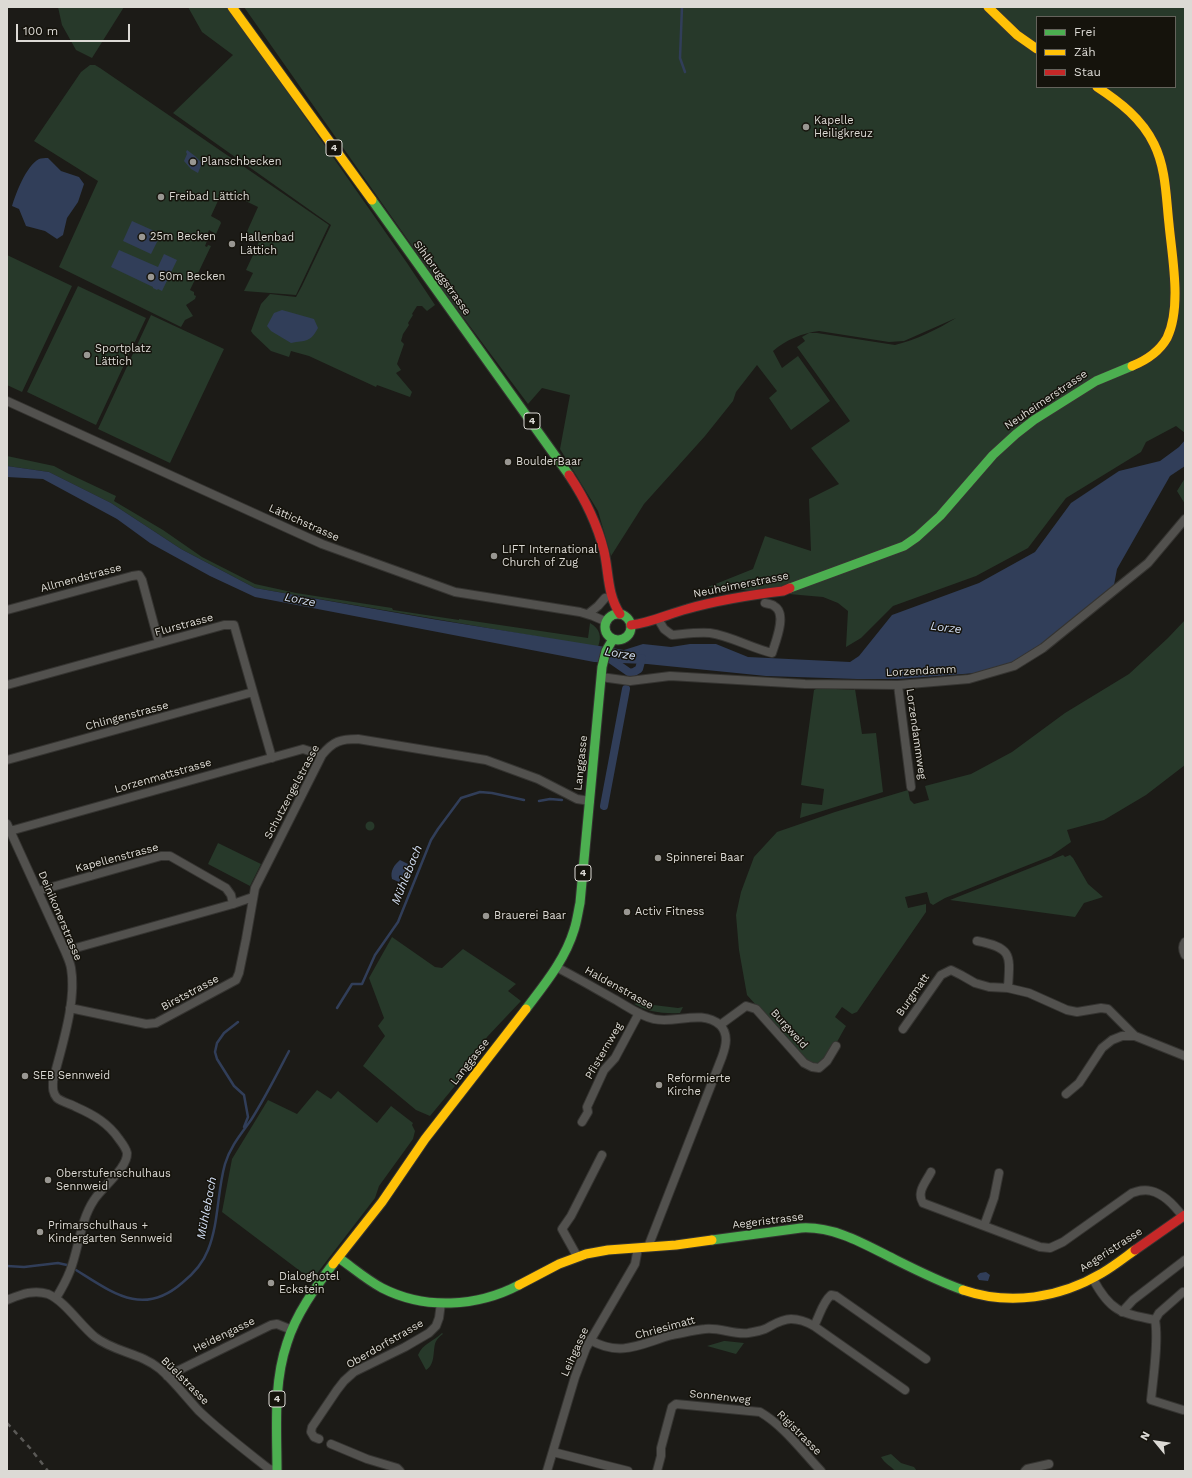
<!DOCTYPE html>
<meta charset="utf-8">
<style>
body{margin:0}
#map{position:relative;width:1192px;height:1478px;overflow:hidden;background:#1c1b17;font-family:"Work Sans",sans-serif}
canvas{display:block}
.frame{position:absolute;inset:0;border:8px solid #dcdad5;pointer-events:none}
.legend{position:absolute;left:1036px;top:16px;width:140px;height:72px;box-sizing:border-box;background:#15130c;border:1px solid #65635c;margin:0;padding:5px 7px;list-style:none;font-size:12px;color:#dcdad5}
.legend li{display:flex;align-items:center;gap:8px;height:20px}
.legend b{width:20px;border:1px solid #65635c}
.north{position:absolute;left:1136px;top:1422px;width:40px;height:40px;-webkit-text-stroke:3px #15130c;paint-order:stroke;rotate:299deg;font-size:11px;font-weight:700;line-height:16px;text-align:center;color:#dcdad5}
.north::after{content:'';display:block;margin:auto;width:14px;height:18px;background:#dcdad5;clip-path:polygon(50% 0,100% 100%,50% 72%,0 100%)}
.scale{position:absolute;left:16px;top:24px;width:114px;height:18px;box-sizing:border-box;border:2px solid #dcdad5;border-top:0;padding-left:5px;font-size:12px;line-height:14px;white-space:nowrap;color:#dcdad5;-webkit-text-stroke:3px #15130c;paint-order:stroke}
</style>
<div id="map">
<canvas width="1192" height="1478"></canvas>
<div class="frame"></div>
<ul class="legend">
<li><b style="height:5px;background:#4caf50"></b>Frei</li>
<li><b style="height:5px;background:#ffc107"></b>Zäh</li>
<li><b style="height:5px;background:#c62828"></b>Stau</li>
</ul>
<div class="north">N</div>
<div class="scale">100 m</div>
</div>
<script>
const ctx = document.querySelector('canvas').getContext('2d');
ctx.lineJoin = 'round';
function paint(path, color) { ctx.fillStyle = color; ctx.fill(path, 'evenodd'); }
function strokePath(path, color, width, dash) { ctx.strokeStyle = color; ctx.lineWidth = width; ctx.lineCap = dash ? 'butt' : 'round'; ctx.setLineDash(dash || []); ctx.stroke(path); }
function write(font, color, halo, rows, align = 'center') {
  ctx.font = font + ' "Work Sans",sans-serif'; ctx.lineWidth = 3; ctx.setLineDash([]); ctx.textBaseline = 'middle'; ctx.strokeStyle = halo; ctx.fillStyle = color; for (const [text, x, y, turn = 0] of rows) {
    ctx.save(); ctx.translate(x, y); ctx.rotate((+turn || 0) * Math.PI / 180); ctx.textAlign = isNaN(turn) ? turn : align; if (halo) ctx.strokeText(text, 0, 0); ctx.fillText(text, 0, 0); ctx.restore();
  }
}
paint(new Path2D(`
 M58,7h66l-32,51 -16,-8 -14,-25z
 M188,7h40l179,256 28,42 -8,6 -5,-5h-5l-5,8 1,1 -5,8 1,2 -6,9 -2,7 3,3 -7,20 4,6 -5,3 16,19 -2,5 -33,-12 -1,2 -67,-31 -18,-5 -2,6 -18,-6 -18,-17 -2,-3 10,-27 9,-10 26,3 6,-11 29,-61 -158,-112 60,-58 -31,-23z
 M244,7h941v426l-9,-7 -30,16 -5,10 -75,46 -38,50 -52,28 -83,30 -32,32 -15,9 2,-36 -10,-8 -15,-6 -115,-10 45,-18 12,-33 46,15 -2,-52 30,-15 -28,-36 39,-27 -53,-74 8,-6 -3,-4 7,-4h8l78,12c21,-5 43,-16 61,-27l-52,23 -15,1 -70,-11c-17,2 -33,9 -46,20l9,17 16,-12 32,45 -39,29 -22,-32 8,-7 -20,-26 -21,27 -3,9 -28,35 -61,68 -33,52 -13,-45 -38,-62 10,-54 -28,-7 -14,16 -80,-107zM1037,17h138v70h-138z
 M90,65h5l5,3 229,157 -33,70 -52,-4 9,-18 -7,-3 13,-28 -14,-6 13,-29 -35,-17 -12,26 9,5 1,2 -5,11 -7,-4 -2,5 2,1 -4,10 2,1 1,-2 3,1 -21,44 4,2v3l2,1 -1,3 -9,6 7,11 -8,4 -4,7 -122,-60 39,-86 -64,-40 47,-69z
 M7,255l65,31 -50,106 -15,-7z
 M78,286l68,32 -50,107 -69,-33z
 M151,315l73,34 -54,114 -72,-34z
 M7,456l47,10 13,7 49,23 -2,5 49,29 39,27 53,27 41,9 96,15 1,2 66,10v-1l129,19 2,-15c10,6 12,13 8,24l-343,-59 -74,-39 -70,-46 -62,-31 -42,-6z
 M1185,478v26l-8,-13z
 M1185,620v145l-39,30 -42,25 -37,10 4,12 -20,14 -106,42 -12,7 -3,-2 -3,-11 -22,5 3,11 18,-4v8l-69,100 -5,2 -10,-7 -7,10 11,9c-8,13 -15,31 -30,38l-11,-4 -58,-65 -8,-45 -3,-35 5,-23 13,-35 23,-25 58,-20 73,-22 2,10 4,4 15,-4 -4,-14 46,-12 41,-22 53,-39 64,-39 39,-36z
 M818,688l36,2 1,-1 7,45 14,-1 7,59 -83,26 2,-15 20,2 2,-16 -23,-4 13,-95z
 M365.5 826a4.5 4.5 0 1 1 9 0a4.5 4.5 0 1 1-9 0Z
 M218,843l43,21 -11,22 -42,-22z
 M1063,855l2,2 5,-2 3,3 15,26 15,13 -19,6 -9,14 -125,-17z
 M392,937l43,30 7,1 21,-19 53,35 -8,7 13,10 -34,36 -18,32 -39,47 -14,-6 -53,-44 22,-30 -7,-10 6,-8 -15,-40z
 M637,1003l41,5 5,-1 -3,6c-17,1 -31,-1 -46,-9z
 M317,1090l14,9 7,-8 39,32 14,-17 22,17 -1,2 3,6 -2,8 -34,47 -4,12 -63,82 -90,-68 10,-53 36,-59 29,14z
 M442,1333l1,1c-3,2 -7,6 -8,10 -2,8 0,21 -9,26l-8,-15c5,-12 15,-13 24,-22z
 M724,1341h1l19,2 -8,11 -29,-8z
 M891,1454l10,9 13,4 3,4h-22c-4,-5 -11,-8 -14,-14z`), '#27392a');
paint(new Path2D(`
 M187,150l8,6 7,7 -4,10 -7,-4 -7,-8 3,-7 -1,-2z
 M48,158l13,13 18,6 5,7 -6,18 -11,16 -4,17 -6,4 -12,-8 -19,-5 -7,-17 -7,-3c4,-13 14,-40 27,-47 2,-1 6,-1 9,-1z
 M132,221l29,13 -10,20 -28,-13z
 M119,250l39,17 6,-13 13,6 -15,31 -4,-2 -1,1 -4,-2v-1l-42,-20z
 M282,310l32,9 4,9c-8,15 -12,12 -27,15l-20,-12 -4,-5 7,-13z
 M1185,440v26l-15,10 -53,93 -3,16 -75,61 -30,18 -33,9 -78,6h-41l-91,-3 -119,-12 -53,-2 -339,-65 -45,-21 -60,-33 -33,-24 -74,-40 -36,-2v-11l42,6 62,31 70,46 74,39 177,31 192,31 19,-6 28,3 19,-3h26l32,13 102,5 9,-6 33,-41 87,-32 56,-31 36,-49 48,-32 41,-10 19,-14z
 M400,860l8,4 -1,5 -8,13 -7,-3c-2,-8 2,-14 8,-19z
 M986,1272l4,3 -2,6 -9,-1 -2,-4 3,-3z`), '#313e59');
strokePath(new Path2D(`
 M682,7l-2,51 5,14
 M539,801l11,-2 12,1
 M337,1008l15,-24h10l13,-29 23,-33 33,-82 7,-11 23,-31 19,-6 12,1 32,7
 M238,1022l-14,11 -7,10 -2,9 2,7 17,27 10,9 4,22 -4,10
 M7,1266l17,1 34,-4 9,2
 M76,1270c37,23 67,47 106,13 10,-8 21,-20 26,-33 11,-27 9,-58 17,-86 5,-17 16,-30 26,-44 14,-22 26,-46 38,-69`), '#313e59', 2.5);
strokePath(new Path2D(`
 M607,657l23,16 4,-1 5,-3 3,-11
 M604,806l22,-117`), '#313e59', 8);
const street = new Path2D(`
 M7,401l315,143 133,48 125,20 13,4 14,6
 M7,610l125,-34 7,-1 3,5 17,63
 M588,614l10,-8 7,-8
 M658,619l6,10 8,6c12,-1 26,-3 38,-2 21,3 41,15 62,20 3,-10 16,-40 2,-47 -2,-2 -6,-2 -9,-3
 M601,677l29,4 40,-5 135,8 93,1 71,-6 45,-13 29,-18 105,-85 37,-44
 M7,685l217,-60h10l38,133
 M898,685l13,102
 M7,760l246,-68
 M7,824l58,127c2,5 5,11 6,17 6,34 -10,80 -18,113 0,6 -1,11 4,17 5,4 14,6 19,9 18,8 32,16 43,32 3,4 7,9 8,14 1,15 -25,34 -33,47 -14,21 -15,48 -24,71 -4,10 -9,19 -14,27
 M10,831l293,-82 19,6
 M38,891l123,-35h9l56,32 5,7 2,9
 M977,941c36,7 33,14 31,47
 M1185,942c-3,4 -2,9 0,13
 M65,951l168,-47 20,-7
 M556,967c20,10 40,22 60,33 12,7 24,16 38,19 21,5 48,-10 66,6 9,9 6,21 2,32l-74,190
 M70,1008l76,16 10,-1 80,-43 3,-7 7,-34 9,-51 67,-133c11,-14 19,-16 36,-16l128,21 52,19 39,20 13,2
 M720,1025l26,-19 10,3 48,54 8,4 7,1 8,-7 9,-15
 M903,1029l38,-54 10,-5 10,5 14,8 14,4 19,1 21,5 38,17 10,2 24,-4 7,1 27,27 50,20
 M1066,1094l13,-11 23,-35 10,-8 10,-4h13
 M582,1122l6,-10 -1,-5 17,-37 11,-12 24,-45
 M931,1172c-5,10 -15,20 -8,31l117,44 10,1 13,-6 69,-49c6,-2 12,-4 19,-2 13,3 24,15 32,26
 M984,1226l10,-28 5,-25
 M577,1256l-15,-27 9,-13 31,-61
 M1093,1279c17,32 27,34 62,41 4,20 -2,59 -4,80l32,10
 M7,1300c13,-5 26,-11 41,-6 17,7 32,31 47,43 19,15 46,16 65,32 14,12 26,28 39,42 22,21 46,39 70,58l8,1
 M1122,1312l11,-12 52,-40
 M1155,1320l4,-7 24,-21
 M814,1326c6,-11 8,-23 17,-31l5,1 90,63
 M590,1340c32,18 52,3 82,-5 11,-2 23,-5 33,-6 14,-2 29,6 43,4 6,-1 12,-2 17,-4 8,-4 16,-10 26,-10 8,0 16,3 23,7l91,64
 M167,1376l104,-51 6,-1 15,6
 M319,1439l-5,-2 -3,-5 1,-5 25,-37 7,-9 10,-9 51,-25 24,-14 7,-7 3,-8 2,-15
 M331,1444l36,15 30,9 3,3
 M553,1452l75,19
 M547,1471l28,-94 11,-29 49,-84 3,-16
 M657,1471l4,-15v-8l11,-41 4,-3 84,8c24,14 42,39 61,59
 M1025,1471l2,-2 22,-5`);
const fast = new Path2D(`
 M372,200l197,275
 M790,588l114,-42 13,-9 23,-21 53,-61 23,-21 18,-14 62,-39 36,-15
 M605 627a13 13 0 1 1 26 0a13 13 0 1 1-26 0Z
 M526,1009c18,-24 39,-49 48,-79 3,-9 4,-18 6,-27l22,-236 4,-16 7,-12
 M712,1240l89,-12c34,-2 65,17 95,32 22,11 44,22 67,30
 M339,1258c14,10 28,22 43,30 43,22 95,19 137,-3
 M277,1471c0,-42 -4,-87 10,-128 9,-29 28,-55 46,-79`);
const slow = new Path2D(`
 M232,7l140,193
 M988,7l29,28 20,14
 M1097,87c23,15 45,32 57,57 12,24 12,53 15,80 3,33 13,83 -2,114 -8,14 -20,22 -35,28
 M333,1264l49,-62 43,-63 101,-130
 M519,1285l40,-21 27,-10 22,-4 68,-5 36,-5
 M963,1290c47,16 97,8 139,-17 12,-7 22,-15 33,-23`);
const jam = new Path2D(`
 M569,475c16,24 28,48 35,76 5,22 3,43 16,63
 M631,625c20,-2 37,-11 56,-16 31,-9 63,-14 96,-18l7,-3
 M1135,1250l50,-35`);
strokePath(street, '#353431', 10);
strokePath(fast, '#353431', 11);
strokePath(slow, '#353431', 11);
strokePath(jam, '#353431', 11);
strokePath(street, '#52514e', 8);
strokePath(fast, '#4caf50', 9);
strokePath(slow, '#ffc107', 9);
strokePath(jam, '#c62828', 9);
strokePath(new Path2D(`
 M7,1423l23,25 18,23`), '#5a5956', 2.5, [5, 5]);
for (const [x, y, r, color] of [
 [806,127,4,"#999792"],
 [193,162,4,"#999792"],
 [161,197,4,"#999792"],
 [142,237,4,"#999792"],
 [232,244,4,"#999792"],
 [151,277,4,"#999792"],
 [87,355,4,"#999792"],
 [508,462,4,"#999792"],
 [494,556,4,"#999792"],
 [658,858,4,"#999792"],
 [627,912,4,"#999792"],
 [486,916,4,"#999792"],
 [25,1076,4,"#999792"],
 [659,1085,4,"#999792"],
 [48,1180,4,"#999792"],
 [40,1232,4,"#999792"],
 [271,1283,4,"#999792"]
]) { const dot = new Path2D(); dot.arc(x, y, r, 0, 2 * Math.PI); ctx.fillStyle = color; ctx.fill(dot); strokePath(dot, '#15130c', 1.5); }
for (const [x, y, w] of [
 [334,148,16],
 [532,421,16],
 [583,873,16],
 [277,1399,16]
]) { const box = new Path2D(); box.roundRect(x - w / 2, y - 8, w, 16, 3); ctx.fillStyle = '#15130c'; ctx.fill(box); strokePath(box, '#dcdad5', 1); }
write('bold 10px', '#dcdad5', null, [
 ["4",334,148],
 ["4",532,421],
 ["4",583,873],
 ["4",277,1399]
]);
write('11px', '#dcdad5', '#15130c', [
 ["Kapelle",814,121],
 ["Heiligkreuz",814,134],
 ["Planschbecken",201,162],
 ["Freibad Lättich",169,197],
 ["25m Becken",150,237],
 ["Hallenbad",240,238],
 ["Lättich",240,251],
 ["50m Becken",159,277],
 ["Sportplatz",95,349],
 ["Lättich",95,362],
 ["BoulderBaar",516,462],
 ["LIFT International",502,550],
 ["Church of Zug",502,563],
 ["Spinnerei Baar",666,858],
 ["Activ Fitness",635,912],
 ["Brauerei Baar",494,916],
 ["SEB Sennweid",33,1076],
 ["Reformierte",667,1079],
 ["Kirche",667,1092],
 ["Oberstufenschulhaus",56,1174],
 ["Sennweid",56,1187],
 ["Primarschulhaus +",48,1226],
 ["Kindergarten Sennweid",48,1239],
 ["Dialoghotel",279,1277],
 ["Eckstein",279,1290]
], 'left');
write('11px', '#dcdad5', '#15130c', [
 ["Sihlbruggstrasse",442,278,54],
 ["Neuheimerstrasse",1046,400,-34],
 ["Lättichstrasse",304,523,24],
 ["Allmendstrasse",81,578,-15],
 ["Neuheimerstrasse",741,585,-11],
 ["Flurstrasse",184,625,-15],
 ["Lorzendamm",921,671,-3],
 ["Chlingenstrasse",127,716,-15],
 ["Lorzendammweg",916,734,82],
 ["Langgasse",581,763,-84],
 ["Lorzenmattstrasse",163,776,-16],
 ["Schutzengelstrasse",292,792,-62],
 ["Kapellenstrasse",117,858,-15],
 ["Deinikonerstrasse",60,916,67],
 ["Haldenstrasse",619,988,29],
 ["Birststrasse",190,993,-28],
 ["Burgmatt",913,995,-55],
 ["Burgweid",789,1029,48],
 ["Pfisternweg",604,1051,-60],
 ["Langgasse",470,1062,-52],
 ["Aegeristrasse",768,1221,-7],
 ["Aegeristrasse",1111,1250,-33],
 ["Chriesimatt",665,1328,-15],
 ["Heidengasse",224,1335,-26],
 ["Oberdorfstrasse",385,1344,-30],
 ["Leihgasse",575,1352,-66],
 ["Büelstrasse",185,1381,45],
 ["Sonnenweg",720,1397,6],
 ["Rigistrasse",799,1433,45]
]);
write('italic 12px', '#d2def4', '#15130c', [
 ["Lorze",300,600,11],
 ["Lorze",946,628,7],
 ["Lorze",620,654,9],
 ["Mühlebach",407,875,-68],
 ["Mühlebach",207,1208,-79]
]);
</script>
